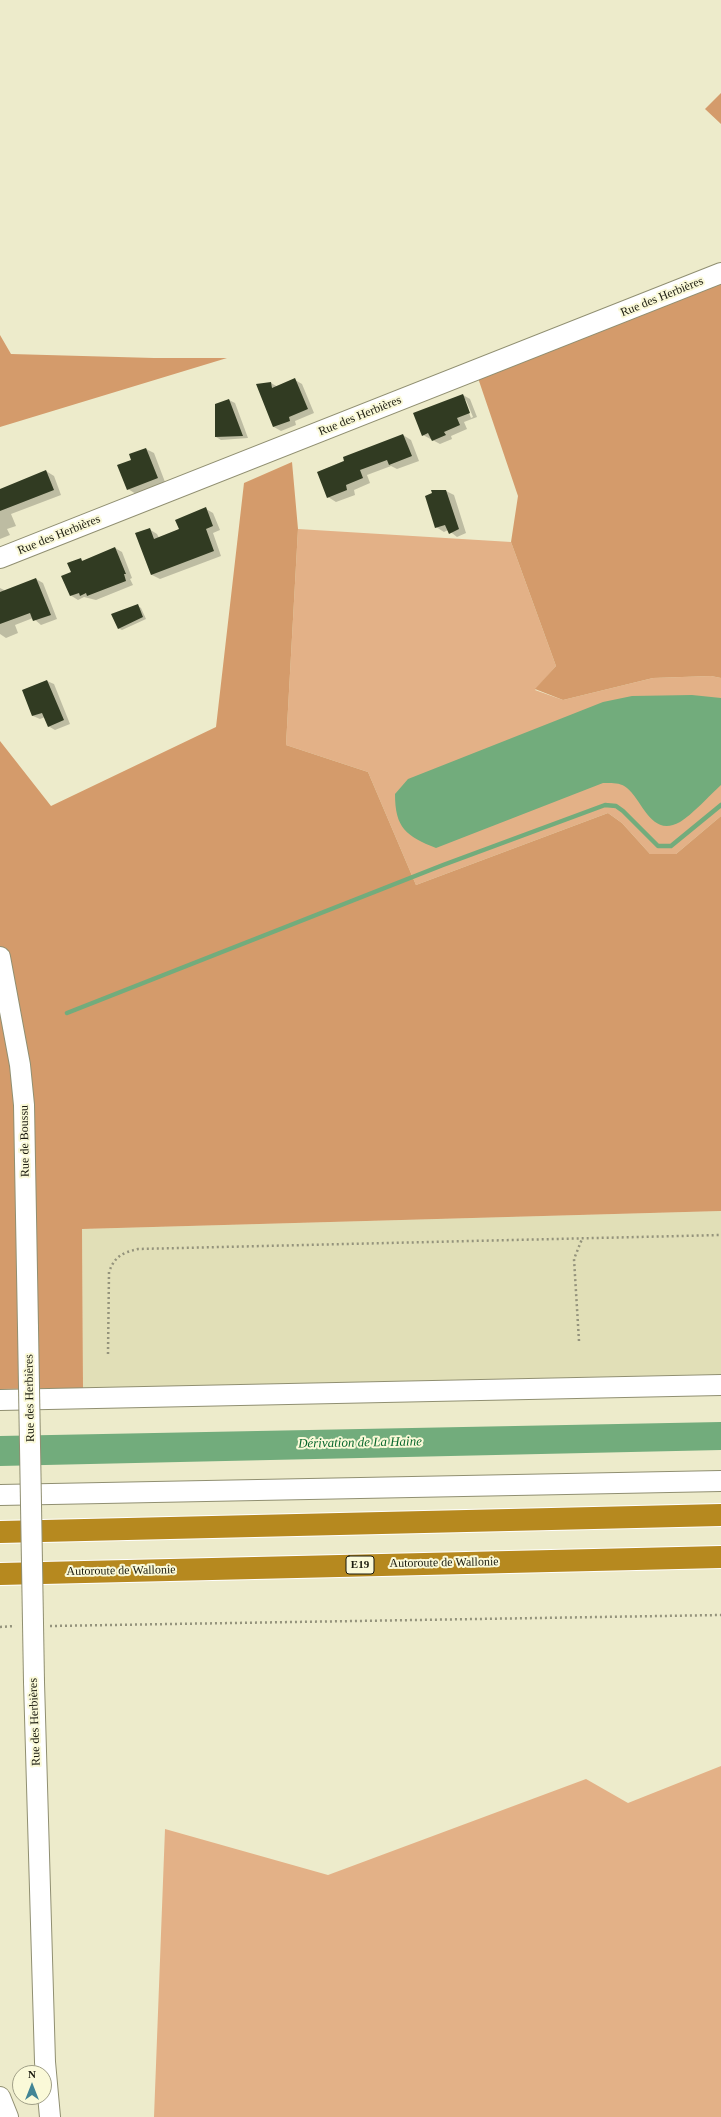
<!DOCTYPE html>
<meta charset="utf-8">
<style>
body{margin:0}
#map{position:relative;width:721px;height:2117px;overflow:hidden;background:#edebcb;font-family:Georgia,serif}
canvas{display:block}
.north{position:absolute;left:12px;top:2065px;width:40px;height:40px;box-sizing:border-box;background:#faf9d8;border:1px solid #a09f87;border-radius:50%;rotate:0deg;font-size:11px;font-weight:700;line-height:16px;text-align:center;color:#19190d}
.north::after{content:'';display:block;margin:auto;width:14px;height:18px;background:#428595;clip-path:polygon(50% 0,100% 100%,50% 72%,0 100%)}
</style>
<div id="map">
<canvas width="721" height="2117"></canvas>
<div class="north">N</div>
</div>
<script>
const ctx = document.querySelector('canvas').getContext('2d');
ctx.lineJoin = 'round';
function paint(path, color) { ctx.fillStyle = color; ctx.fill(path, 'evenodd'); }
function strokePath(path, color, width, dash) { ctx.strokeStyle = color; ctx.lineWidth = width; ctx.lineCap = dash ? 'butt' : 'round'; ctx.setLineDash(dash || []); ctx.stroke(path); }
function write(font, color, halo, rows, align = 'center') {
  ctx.font = font + ' Georgia,serif'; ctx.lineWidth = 4; ctx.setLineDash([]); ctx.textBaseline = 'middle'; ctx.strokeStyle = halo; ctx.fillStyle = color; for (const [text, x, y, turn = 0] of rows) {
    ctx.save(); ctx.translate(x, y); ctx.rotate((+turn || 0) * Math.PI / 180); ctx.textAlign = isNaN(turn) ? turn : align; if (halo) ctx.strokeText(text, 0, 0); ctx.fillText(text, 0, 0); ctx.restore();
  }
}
paint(new Path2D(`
 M721,1211v163l-638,14 -1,-159z`), '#e1dfb7');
paint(new Path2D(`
 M298,529l213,13 45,124 -21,24 28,10 90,-22 58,-2 10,2v138l-45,38h-26l-28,-31 -14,-10 -192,72 -48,-113 -82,-27z
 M721,1766v351h-567l11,-288 163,46 258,-96 42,24z`), '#e3b187');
paint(new Path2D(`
 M721,93v31l-16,-15z
 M721,284v394l-10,-2 -58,2 -90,22 -28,-11 21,-23 -45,-124 7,-46 -40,-118z
 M0,335l11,19 143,4h73l-227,69z
 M292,462l6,67 -12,216 82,27 48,113 192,-72 14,10 28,31h26l45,-38v395l-639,18 1,159 -83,1v-648l51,65 165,-79 28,-244z`), '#d49b6b');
paint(new Path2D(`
 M692,695l29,3v87c-11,10 -29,30 -41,37 -29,16 -37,-21 -53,-34 -7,-6 -16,-5 -24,-5l-167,65c-30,-12 -41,-20 -41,-54l13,-15 195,-77 29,-6z
 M721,1422v28l-721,16v-30z`), '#72ac7c');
paint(new Path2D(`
 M295,380l7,4 12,29 -19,8 1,4 -15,6 -7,-4 -3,-44 7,4z
 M463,395l7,4 7,18 -13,5 3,7 -16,7 1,3 -12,5 -17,-9zM464,400h2l7,17 -2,1z
 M229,400l6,3 13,35 -27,2 -5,-3z
 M403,435l8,5 8,21 -22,8 -6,-3 -24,9 3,8 -16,7 1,5 -19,7 -8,-5 -10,-25z
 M146,449l8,4 11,29 -29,12 -8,-5 4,-28z
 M46,471l8,5 7,19 -50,19 5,12 -9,3 3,6 -10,4v-41z
 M446,491l8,4 12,38 -9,4 -9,-7 -4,2 -8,-5z
 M206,509l7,4 7,17 -7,3 8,23 -61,23 -8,-4 -16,-41 13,-5 8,5 2,4 21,-8z
 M115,548l7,4 10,26 -2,1 3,6 -37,15 -12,-3 -6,3 -8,-5 2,-22 8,-14 3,2z
 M36,579l7,4 14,36 -16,6 -8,-7 -18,7 3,8 -12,5 -6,-4v-46l6,3z
 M138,606l3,2 5,11 -24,11 -4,-2z
 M47,681l7,3 16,40 -15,6 -7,-4 -3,-9 -5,2 -7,-3 -10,-25z`), '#0003');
strokePath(new Path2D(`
 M67,1013l376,-148 162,-60 11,1 7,5 35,35h13l50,-41`), '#72ac7c', 4.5);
paint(new Path2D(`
 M295,378l13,31 -19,8 1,4 -17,6 -17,-43 15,-2 1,6z
 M463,394l7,19 -13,5 3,7 -16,7 2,3 -14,6 -4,-8 -6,3 -9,-23z
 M229,399l14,37 -28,1v-33z
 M403,434l9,22 -23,9 -2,-5 -27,10 3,8 -17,7 1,5 -20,8 -10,-26 27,-11 -1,-4z
 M146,448l12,30 -31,12 -10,-25 14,-5 -2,-6z
 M46,470l8,20 -54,21v-22z
 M431,490h15l13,39 -10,5 -4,-9 -10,3 -10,-32 7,-3z
 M206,507l7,19 -7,3 8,22 -63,24 -16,-42 15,-5 4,11 25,-10 -4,-9z
 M115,547l11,27h-2l2,7 -39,15 -1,-3 -6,3 -1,-3 -9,3 -9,-20 10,-4 -4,-9 14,-5 1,3z
 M36,578l15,37 -18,6 -3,-8 -30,11v-32z
 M138,604l5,13 -25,12 -7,-15z
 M47,680l17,40 -16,7 -6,-14 -10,3 -10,-26z`), '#313b22');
const minor = new Path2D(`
 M0,558l721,-285
 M0,957l20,108 4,40 4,223
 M0,1400l721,-15
 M0,1495l721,-14
 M34,1682l11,380 5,55
 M0,2097l8,20`);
const highway = new Path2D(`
 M0,1532l721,-17
 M0,1574l721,-17`);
strokePath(minor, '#908f71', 22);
strokePath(highway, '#fff', 24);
strokePath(new Path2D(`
 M579,1341l-5,-82 8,-20
 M108,1354l1,-82c6,-16 13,-19 29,-23l583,-14
 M50,1626l671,-11
 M0,1627l15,-1`), '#94937c', 2.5, [2, 3]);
strokePath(minor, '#fff', 20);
strokePath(highway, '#b6891f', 22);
const minorBridge = new Path2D(`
 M28,1328l6,354`);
strokePath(minorBridge, '#908f71', 22, []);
strokePath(minorBridge, '#fff', 20);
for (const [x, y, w] of [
 [360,1565,28]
]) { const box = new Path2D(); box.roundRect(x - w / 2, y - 9, w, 18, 3); ctx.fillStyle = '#faf9d8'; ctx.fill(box); strokePath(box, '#19190d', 1); }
write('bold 11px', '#19190d', null, [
 ["E19",360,1565]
]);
write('12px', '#19190d', '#faf9d8', [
 ["Rue des Herbières",662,297,-22],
 ["Rue des Herbières",360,416,-22],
 ["Rue des Herbières",59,535,-22],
 ["Rue de Boussu",25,1141,-91],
 ["Rue des Herbières",30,1398,-91],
 ["Autoroute de Wallonie",444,1563,-1],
 ["Autoroute de Wallonie",121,1571,-1],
 ["Rue des Herbières",35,1722,-92]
]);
write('italic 13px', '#08672c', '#faf9d8', [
 ["Dérivation de La Haine",360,1443,-1]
]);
</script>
